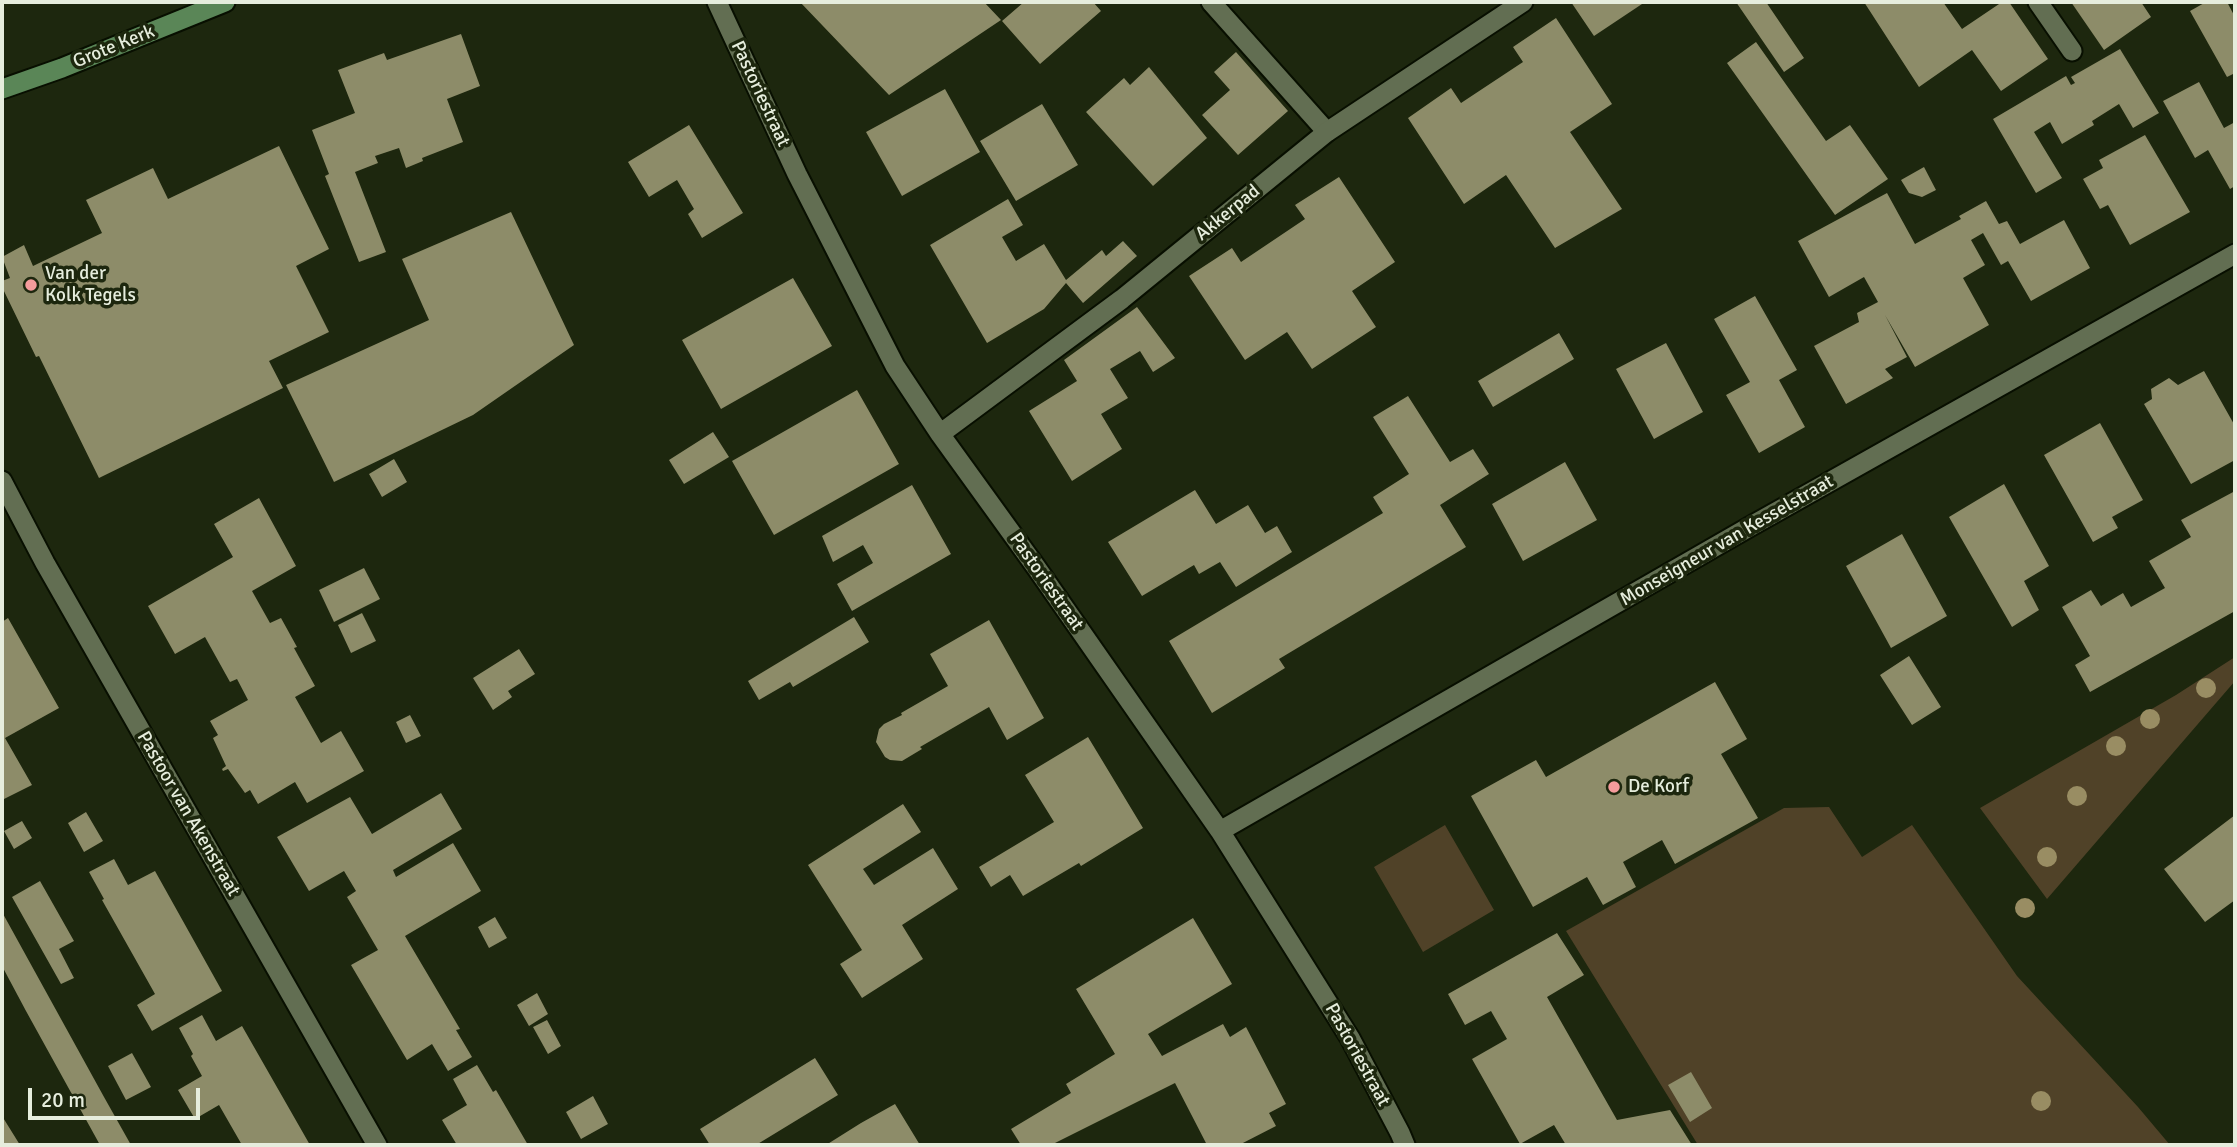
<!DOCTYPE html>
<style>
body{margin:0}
#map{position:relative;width:2237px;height:1147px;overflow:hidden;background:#1d270e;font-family:Signika,sans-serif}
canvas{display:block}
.frame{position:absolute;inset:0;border:4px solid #e6eddd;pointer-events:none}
.scale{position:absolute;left:28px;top:1088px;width:172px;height:32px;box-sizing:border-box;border:4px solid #e6eddd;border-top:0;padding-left:9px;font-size:21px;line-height:24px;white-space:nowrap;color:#e6eddd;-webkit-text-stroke:5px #1d270e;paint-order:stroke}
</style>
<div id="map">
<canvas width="2237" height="1147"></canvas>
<div class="frame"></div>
<div class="scale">20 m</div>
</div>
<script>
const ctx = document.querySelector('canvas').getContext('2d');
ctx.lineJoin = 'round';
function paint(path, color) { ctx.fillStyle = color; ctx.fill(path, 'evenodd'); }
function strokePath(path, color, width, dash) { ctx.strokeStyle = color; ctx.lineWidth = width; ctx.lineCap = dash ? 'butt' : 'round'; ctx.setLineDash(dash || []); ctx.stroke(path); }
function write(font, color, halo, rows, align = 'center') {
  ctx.font = font + ' Signika,sans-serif'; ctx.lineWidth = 7; ctx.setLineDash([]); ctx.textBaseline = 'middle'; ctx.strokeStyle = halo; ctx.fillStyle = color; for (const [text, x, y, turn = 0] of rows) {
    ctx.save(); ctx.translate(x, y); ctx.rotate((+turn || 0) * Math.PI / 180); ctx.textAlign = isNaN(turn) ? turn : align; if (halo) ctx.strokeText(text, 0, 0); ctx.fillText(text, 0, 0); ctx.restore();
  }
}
paint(new Path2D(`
 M2235,657v24l-188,218 -67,-91 196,-113z
 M1829,807l33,50 50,-32 105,151 121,131 32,38h-472l-132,-214 218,-123z
 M1445,825l49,85 -71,42 -49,-85z`), '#504228');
paint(new Path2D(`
 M800,2h184l17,18 -112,75z
 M1024,2h69l8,9 -61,53 -38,-43z
 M1571,2h74l-51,34z
 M1736,2h30l38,56 -20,14z
 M1864,2h79l19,27 40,-27h7l39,57 -47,32 -29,-41 -53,37z
 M2071,2h70l10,15 -47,33z
 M2206,2h21l8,15v56l-8,4 -37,-66z
 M1556,18l56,86 -42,28 52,77 -67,39 -49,-73 -42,29 -56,-86 43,-30 10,15 62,-41 -10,-15z
 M461,34l19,52 -33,13 16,43 -41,16 1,3 -17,7 -7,-20 -24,8 3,7 -23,9 31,80 -27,10 -34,-86 4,-2 -17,-44 43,-17 -17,-43 46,-17 3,7z
 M1756,42l70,99 24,-16 38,54 -53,36 -108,-152z
 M2120,49l39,64 -26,15 -14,-24 -27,17 2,4 -32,19 -12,-22 -16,10 28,46 -26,15 -43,-74 73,-43 5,9 4,-2 -4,-6z
 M1236,52l52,59 -50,44 -36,-40 28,-25 -16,-18z
 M1149,67l58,71 -54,48 -67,-74 38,-34 6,7z
 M2199,82l25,46 11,-6v64l-5,3 -22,-39 -13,8 -32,-57z
 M945,89l35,63 -78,44 -36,-64z
 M1042,104l36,61 -62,36 -36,-60z
 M689,125l54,88 -41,25 -14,-24 6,-5 -17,-29 -28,17 -21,-35z
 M2145,135l45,77 -60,33 -22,-40 -8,4 -17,-30 20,-11 -4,-8z
 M279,146l50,103 -33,17 33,66 -60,29 14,27 -184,90 -60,-122 -3,1 -34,-70v-6l8,-3 -8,-21 22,-12 9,21 69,-33 -16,-33 67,-32 15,31z
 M1924,167l12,23 -14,7 -13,-4 -8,-13z
 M1339,177l56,85 -43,29 24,36 -64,42 -25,-37 -42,28 -56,-84 43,-28 9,14 64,-43 -10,-14z
 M1887,193l28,51 46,-25 -2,-3 27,-15 13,23 8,-3 13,23 44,-24 26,48 -59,33 -23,-40 -7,4 -18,-32 -12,7 14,25 -22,13 26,47 -74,42 -30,-52 22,42 -22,12 8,9 -47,26 -32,-58 45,-24 -2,-9 21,-11 -14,-25 -35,20 -31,-56z
 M1008,199l15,26 -21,12 14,24 28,-17 22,36 36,-30 4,6 17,-15 14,15 -54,47 -17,-20 -22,26 -57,34 -57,-98z
 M511,212l63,133 -101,70 -139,67 -48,-97 143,-65 -27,-61z
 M793,278l39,68 -111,63 -39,-69z
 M1755,296l42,74 -18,10 26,47 -46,26 -33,-58 24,-13 -36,-63z
 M1137,307l38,51 -22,14 -13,-21 -30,18 18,29 -27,16 21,35 -50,32 -43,-70 48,-30 -13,-21z
 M1559,333l15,26 -81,48 -15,-26z
 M1666,343l37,69 -49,27 -38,-70z
 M2204,371l31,55v34l-44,24 -47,-80 8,-5 -1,-10 18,-11 9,7z
 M857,390l42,74 -125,71 -42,-74z
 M1408,396l42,66 23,-13 16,25 -49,31 26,42 -187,112 6,9 -73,45 -43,-72 214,-128 -10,-16 36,-23 -36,-57z
 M2100,423l43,77 -31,17 6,11 -25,14 -49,-87z
 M713,432l16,25 -45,27 -15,-24z
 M394,459l13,23 -25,15 -13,-23z
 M1565,462l32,58 -74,41 -31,-57z
 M2004,484l45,82 -25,15 15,29 -27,17 -63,-110z
 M912,485l39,69 -99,57 -15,-27 36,-21 -10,-18 -30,17 -11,-26z
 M1195,490l21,34 32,-19 17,28 12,-7 15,26 -56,35 -16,-25 -21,12 -5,-9 -52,31 -34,-54z
 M2235,491v120l-145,81 -15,-27 15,-9 -28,-49 29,-17 10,16 22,-13 8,14 34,-19 -16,-27 42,-24 -10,-17z
 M259,498l37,68 -44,25 18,32 11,-5 16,29 -3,1 21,38 -20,11 26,46 20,-12 23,40 -57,32 -12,-21 -37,22 -8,-14 -5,3 -17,-24 -5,2 -1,-2 4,-3 -13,-28 5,-3 -8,-14 38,-21 -11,-21 -7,3 -25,-45 -30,17 -27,-48 85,-49 -19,-33z
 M1902,534l45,82 -56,32 -45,-82z
 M364,568l16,31 -46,23 -15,-32z
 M362,613l14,28 -25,12 -13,-28z
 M854,617l15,25 -76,45 -3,-5 -31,18 -11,-19z
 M8,618l51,90 -54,30 27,47 -30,15v-178z
 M989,620l55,98 -37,22 -18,-33 -69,40 2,2 -20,12 -12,-1 -5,-3 -9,-15 3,-13 5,-5 18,-9 -1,-2 47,-27 -18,-32z
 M519,649l16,25 -27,17 4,6 -19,13 -20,-32z
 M1909,656l32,51 -29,18 -32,-50z
 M1715,682l32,57 -26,15 37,64 -83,46 -13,-24 -39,22 13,25 -33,18 -16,-28 -54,30 -62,-111 65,-36 10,17z
 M410,715l11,21 -15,7 -10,-21z
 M1088,737l55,91 -62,38 -2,-3 -56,33 -13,-21 -19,12 -12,-20 75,-45 -29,-47z
 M441,793l21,36 -69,41 3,7 57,-34 28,48 -76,45 55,93 -4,1 16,27 -24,14 -16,-27 -25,16 -56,-95 27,-15 -31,-53 9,-6 -12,-20 -35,20 -32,-54 73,-40 22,37z
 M903,804l18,28 -58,37 11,16 59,-37 25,41 -56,36 21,34 -61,39 -22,-34 22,-14 -54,-85z
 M86,812l17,29 -19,11 -16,-29z
 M2235,815v85l-30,22 -41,-53z
 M22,821l10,17 -18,11 -10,-18z
 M114,859l14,26 27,-14 67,120 -70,40 -15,-26 18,-11 -53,-94 2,-1 -15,-27z
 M40,881l34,60 -15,8 15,29 -13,6 -49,-87z
 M2,912l102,185 27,48h-31l-74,-134 -24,-45z
 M495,917l12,21 -18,10 -11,-21z
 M1193,918l39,66 -84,50 14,22 61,-32 7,13 16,-10 40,77 -17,9 7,13 -37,19h-32l-32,-62 -124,62h-30l-10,-16 60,-36 -5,-9 49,-30 -39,-65z
 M1557,933l27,42 -37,22 70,123 53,-10 22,35h-126l-12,-20 -34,19 -48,-85 35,-20 -16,-28 -26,14 -17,-31z
 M537,993l11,21 -19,12 -12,-21z
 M202,1015l14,26 26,-15 68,119h-68l-23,-40 -24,14 -17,-29 24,-14 -11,-20 2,-2 -14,-26z
 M547,1020l14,26 -13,8 -15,-27z
 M132,1053l19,34 -25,13 -18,-34z
 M815,1058l23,37 -82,50h-46l-10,-16z
 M477,1065l16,27 3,-2 32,55h-71l-15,-25 25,-15 -14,-26z
 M1691,1072l21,36 -22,14 -22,-37z
 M593,1096l15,28 -27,15 -15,-27z
 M895,1104l25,41h-94l35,-22z
 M2,1116l18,29h-18z`), '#8d8c69');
const service = new Path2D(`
 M1211,2l116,130`);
const minor = new Path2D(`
 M717,2l80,172 98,192 45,68 96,133 184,264 130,207 50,95 5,12
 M2038,2l34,49
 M940,434l182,-135 205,-167 196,-130
 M2,481l43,82 332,582
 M1220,831l531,-305 484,-272`);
const secondary = new Path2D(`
 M2,89l60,-21 163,-66`);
strokePath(service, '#080f00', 23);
strokePath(minor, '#080f00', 23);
strokePath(secondary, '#080f00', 23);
strokePath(service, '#626e52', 19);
strokePath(minor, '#626e52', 19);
strokePath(secondary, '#5a8657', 19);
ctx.fillStyle = '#998d63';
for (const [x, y] of [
 [2206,688],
 [2150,719],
 [2116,746],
 [2077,796],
 [2047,857],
 [2025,908],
 [2041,1101]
]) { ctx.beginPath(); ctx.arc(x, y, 10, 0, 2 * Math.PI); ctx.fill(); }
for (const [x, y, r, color] of [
 [31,285,7,"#f59b9c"],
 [1614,787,7,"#f59b9c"]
]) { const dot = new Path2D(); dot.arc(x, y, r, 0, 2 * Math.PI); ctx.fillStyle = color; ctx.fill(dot); strokePath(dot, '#1d270e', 2.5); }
write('19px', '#e6eddd', '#1d270e', [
 ["Grote Kerk",114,47,-22],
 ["Pastoriestraat",760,94,65],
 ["Akkerpad",1228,213,-39],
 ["Monseigneur van Kesselstraat",1727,541,-30],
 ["Pastoriestraat",1046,582,55],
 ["Pastoor van Akenstraat",188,814,60],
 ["Pastoriestraat",1357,1055,61]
]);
write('19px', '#e6eddd', '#1d270e', [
 ["Van der",45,274],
 ["Kolk Tegels",45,296],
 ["De Korf",1628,787]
], 'left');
</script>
